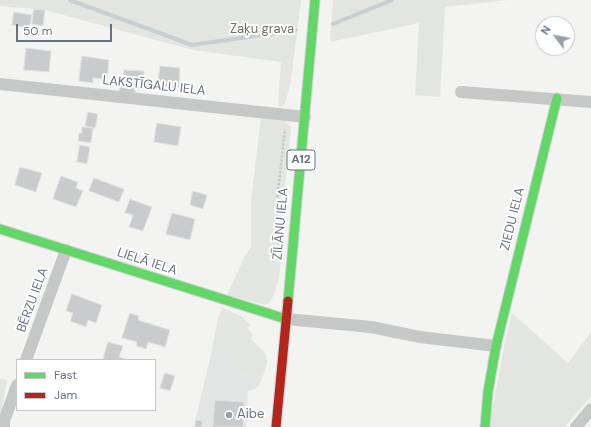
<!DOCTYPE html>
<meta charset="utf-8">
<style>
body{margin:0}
#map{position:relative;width:591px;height:427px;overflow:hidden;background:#f3f3f2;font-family:"DM Sans",sans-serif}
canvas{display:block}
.legend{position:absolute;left:16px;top:359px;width:140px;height:52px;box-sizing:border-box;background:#fff;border:1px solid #c2c7cc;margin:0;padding:5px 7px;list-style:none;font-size:12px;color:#67747f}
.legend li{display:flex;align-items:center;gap:8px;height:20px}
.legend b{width:20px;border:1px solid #c2c7cc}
.north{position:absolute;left:535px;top:16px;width:40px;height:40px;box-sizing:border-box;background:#fff;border:1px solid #c2c7cc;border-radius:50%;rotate:302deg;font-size:11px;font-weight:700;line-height:16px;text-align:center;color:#67747f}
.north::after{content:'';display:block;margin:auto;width:14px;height:18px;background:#98a0a7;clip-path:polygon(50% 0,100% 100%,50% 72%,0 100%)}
.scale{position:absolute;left:16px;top:24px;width:96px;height:18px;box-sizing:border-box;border:2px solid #67747f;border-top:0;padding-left:5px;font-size:12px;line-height:14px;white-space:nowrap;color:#67747f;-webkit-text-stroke:3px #fff;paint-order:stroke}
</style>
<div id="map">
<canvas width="591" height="427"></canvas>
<ul class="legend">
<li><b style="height:5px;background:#63d668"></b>Fast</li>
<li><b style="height:5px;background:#b3261e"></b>Jam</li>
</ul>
<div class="north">N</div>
<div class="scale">50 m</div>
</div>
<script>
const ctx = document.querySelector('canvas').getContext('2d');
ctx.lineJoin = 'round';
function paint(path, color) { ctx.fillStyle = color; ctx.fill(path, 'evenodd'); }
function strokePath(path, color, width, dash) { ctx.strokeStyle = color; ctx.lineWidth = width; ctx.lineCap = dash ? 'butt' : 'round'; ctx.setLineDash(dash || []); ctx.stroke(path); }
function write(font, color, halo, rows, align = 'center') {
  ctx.font = font + ' "DM Sans",sans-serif'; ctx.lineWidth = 4; ctx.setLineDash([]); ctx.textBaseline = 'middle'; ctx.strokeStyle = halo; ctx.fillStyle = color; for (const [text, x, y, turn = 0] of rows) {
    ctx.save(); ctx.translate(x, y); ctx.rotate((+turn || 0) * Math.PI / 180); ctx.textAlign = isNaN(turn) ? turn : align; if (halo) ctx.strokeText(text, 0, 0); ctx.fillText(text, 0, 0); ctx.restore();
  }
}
paint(new Path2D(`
 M212,349l16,5 5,18 29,7 -4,8 -5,3 -5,1 -2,36h-52z`), '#e3e5e5');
paint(new Path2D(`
 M0,0h301l-10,80 -5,21 -3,5 -5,1 3,-45 -88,-12 -148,-40 -45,-4z
 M333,0h176l-64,7 -5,90 -25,-2 4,-72 -89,19z
 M261,118l24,3 6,6 -7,70 -3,-1 -2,19 3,1c-1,21 2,78 -16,89l-39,-10 19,-41 5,-7v-46z
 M223,308l18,8 10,9 -4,3 6,7 -3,3 16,16 1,9 -5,16 -29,-7 -5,-18 -16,-5 7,-34z
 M512,313l56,50 23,-31v64l-26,31h-76l15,-80z
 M0,378l7,2 -7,40z`), '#e2e5e0');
strokePath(new Path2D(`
 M70,0l122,45 104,-15
 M333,24l59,-24`), '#c8cfd2', 4);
const building = new Path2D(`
 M34,9l11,1 -2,16 -11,-2z
 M14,12l18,3 -3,13 -17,-3z
 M26,48l25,3 -2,21 -25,-2z
 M82,56l27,4 -2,19 -14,-1v5l-14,-2z
 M160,66l20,2 -1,20 -21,-2z
 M124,70l20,1 -1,19 -8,-1v4l-16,-1 1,-11h4z
 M88,112l10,2 -3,14 -10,-2z
 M157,123l24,4 -3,19 -24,-4z
 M82,127l11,1 -2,15 -13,-2 1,-8h3z
 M80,145l10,2 -3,17 -10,-2z
 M20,167l22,6 -6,19 -21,-7z
 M61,176l17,6 -2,6 7,3 -7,16 -23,-8z
 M94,178l30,11 -5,13 -30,-11z
 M193,191l14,4 -4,14 -13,-4z
 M130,199l22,8 -9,24 -14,-4 4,-12 -8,-2z
 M172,213l23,6 -5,21 -24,-6z
 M72,294l30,11 -6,18 -8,-3 -2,7 -16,-6 3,-8 -7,-2z
 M130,313l9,3 -1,4 32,10 -5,17 -17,-5 -2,7 -10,-3 1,-4 -15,-4z
 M108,342l15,4 -4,11 8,3h-24z
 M165,373l10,3 -5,15 -10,-3z
 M215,400l29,2 -1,25h-30z
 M196,420l7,1 -1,6h-7z`);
paint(building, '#cacbcc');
strokePath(building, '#e2e2e2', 1);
const fast = new Path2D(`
 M0,229l286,90
 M288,301l27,-301
 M485,427l3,-35 8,-46 61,-248`);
const jam = new Path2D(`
 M276,427l12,-126`);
strokePath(fast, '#d0d1d1', 11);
strokePath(jam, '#d0d1d1', 11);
strokePath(new Path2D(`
 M276,225l1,-25 8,-71`), '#c4c5c6', 2.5, [2, 2]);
strokePath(new Path2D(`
 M0,84l305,33
 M461,92l130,10
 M286,319l85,8 49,10 76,9
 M26,360l40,-110
 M4,427v-6l13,-36
 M576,427l15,-18`), '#c6c8c8', 12);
strokePath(fast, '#63d668', 9);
strokePath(jam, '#b3261e', 9);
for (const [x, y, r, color] of [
 [229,415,4,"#98a0a7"]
]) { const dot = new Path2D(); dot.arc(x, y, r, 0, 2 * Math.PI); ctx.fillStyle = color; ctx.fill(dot); strokePath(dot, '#fff', 1.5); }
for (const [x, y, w] of [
 [301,160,28]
]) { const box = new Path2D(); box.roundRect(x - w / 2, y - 10, w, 20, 3); ctx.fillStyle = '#fff'; ctx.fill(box); strokePath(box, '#67747f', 1); }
write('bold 12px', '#67747f', null, [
 ["A12",301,160]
]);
write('13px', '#687765', '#fff', [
 ["Zaķu grava",262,30]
]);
write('13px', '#67747f', '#fff', [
 ["LAKSTĪGALU IELA",154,86,6],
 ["ZIEDU IELA",513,219,-76],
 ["ZĪLĀNU IELA",281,224,-85],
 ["LIELĀ IELA",147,262,18],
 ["BĒRZU IELA",33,300,-70]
]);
write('13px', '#67747f', '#fff', [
 ["Aibe",237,415]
], 'left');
</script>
